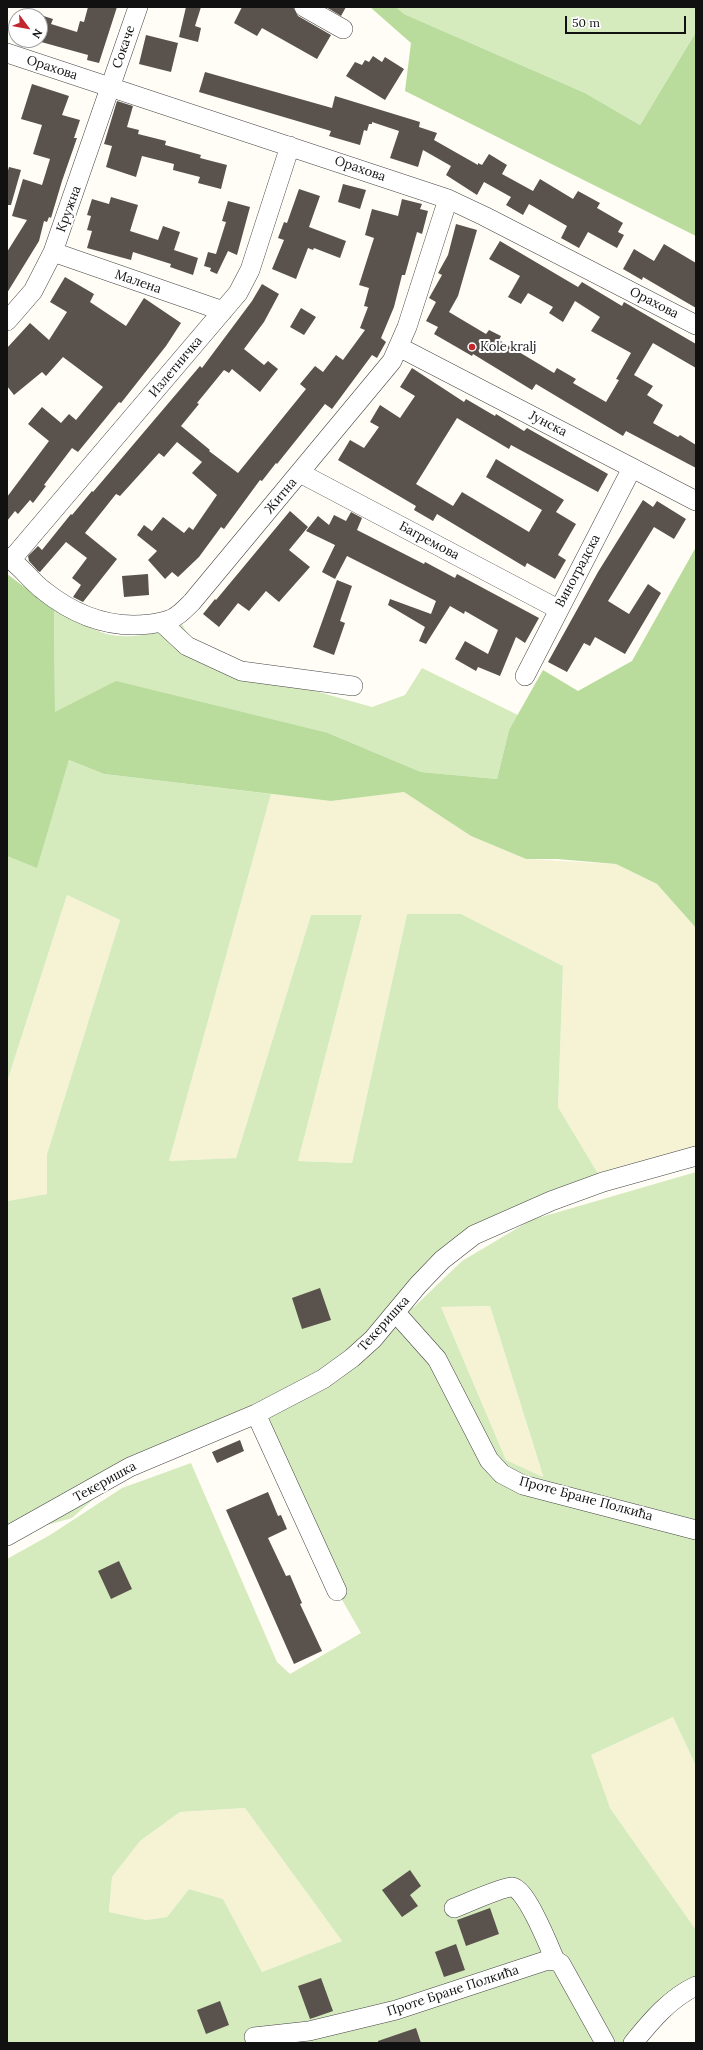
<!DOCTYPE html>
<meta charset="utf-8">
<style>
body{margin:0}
#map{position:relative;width:703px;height:2050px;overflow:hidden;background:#fffdf5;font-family:Lora,serif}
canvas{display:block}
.frame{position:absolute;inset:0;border:8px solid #111;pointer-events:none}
.north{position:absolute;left:8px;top:8px;width:40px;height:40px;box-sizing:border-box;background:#fff;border:1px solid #a0a0a0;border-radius:50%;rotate:122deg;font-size:11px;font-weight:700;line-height:16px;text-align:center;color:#111}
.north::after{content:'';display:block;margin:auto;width:14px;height:18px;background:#c4262e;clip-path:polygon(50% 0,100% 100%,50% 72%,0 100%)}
.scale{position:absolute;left:565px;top:16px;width:121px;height:18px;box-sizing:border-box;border:2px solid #111;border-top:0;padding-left:5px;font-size:12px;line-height:14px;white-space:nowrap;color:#111;-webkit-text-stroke:3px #fff;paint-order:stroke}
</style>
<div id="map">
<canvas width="703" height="2050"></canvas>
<div class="frame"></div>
<div class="north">N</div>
<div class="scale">50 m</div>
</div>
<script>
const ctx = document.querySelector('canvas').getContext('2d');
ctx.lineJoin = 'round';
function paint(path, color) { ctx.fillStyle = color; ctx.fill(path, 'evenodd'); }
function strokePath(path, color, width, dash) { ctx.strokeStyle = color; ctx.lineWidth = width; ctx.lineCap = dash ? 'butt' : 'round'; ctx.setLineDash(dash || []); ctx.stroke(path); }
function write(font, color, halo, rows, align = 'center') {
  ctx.font = font + ' Lora,serif'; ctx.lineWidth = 4; ctx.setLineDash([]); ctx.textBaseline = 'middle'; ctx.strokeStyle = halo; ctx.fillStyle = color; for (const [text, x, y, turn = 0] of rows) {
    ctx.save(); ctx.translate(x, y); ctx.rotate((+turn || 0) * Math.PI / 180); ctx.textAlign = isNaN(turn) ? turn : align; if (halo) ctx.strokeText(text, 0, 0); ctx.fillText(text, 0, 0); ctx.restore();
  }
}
paint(new Path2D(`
 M404,792l67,44 55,23 90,5 41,20 39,44v228l-93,26 -45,-75 5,-141 -102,-52h-54l-55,249 -54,-2 64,-246h-51l-75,243 -67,3 102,-367 60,7z
 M67,895l53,25 -73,234v40l-40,7v-119z
 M490,1306l53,171 -37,-17 -65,-153z
 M673,1717l23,49v164l-86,-122 -21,-52z
 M245,1808l97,133 -80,31 -39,-73 -34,-10 -22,28 -21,3 -37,-8 3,-35 28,-36 40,-29z`), '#f6f3d4');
paint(new Path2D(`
 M396,7h300v25l-56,93 -55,-32 -181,-79z
 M54,609c14,6 40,22 53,25 24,6 53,-1 75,-10l8,14 48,22 77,31 57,16 33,-12 17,-27 96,47 -9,15 -12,49 -76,-7 -93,-39 -273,-20z
 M69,760l35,14 167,20 -102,367 67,-3 75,-243h51l-64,246 54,2 55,-249h54l102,52 -5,141 45,75 -129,53 -77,78 17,-6 48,-46 69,-41 165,-48v594l-23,-49 -82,38 19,53 86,122v56l-63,57h-626v-484l43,-24 72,-47 69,-25 86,199 13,12 71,-41 -24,-42 -82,-177 -125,53 -58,51 -65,18v-335l40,-7v-40l73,-234 -53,-25 -60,187v-226l30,11zM490,1306l53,170v1l-37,-17 -65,-153zM245,1808l97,133 -80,31 -39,-73 -34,-10 -22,28 -21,3 -37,-8 3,-35 28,-36 40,-29z`), '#d5ebbd');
paint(new Path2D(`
 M370,7h26l8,7 181,79 55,32 56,-93v204l-291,-145 6,-48z
 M696,547v381l-39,-44 -41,-20 -59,-5h-31l-55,-23 -67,-44 -73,9 -227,-27 -35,-14 -32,108 -30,-12v-282l47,35 1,103 61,-31 212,52 93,39 76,7 12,-49 34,-60 35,21 54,-30z`), '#b9dc9c');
paint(new Path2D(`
 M88,7h29l-18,56 -12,-3 1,-5 -54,-15h6v-24h-7l1,-3 19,6 -2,5 26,8 3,-11 4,1z
 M186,7h15l-6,19 6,2 -3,14 -19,-5z
 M242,7h51l5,9 33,19 -14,24 -55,-31 -5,8 -23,-13z
 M326,7h20l-5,9z
 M146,35l32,8 -7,29 -32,-8z
 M373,56l9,6 3,-5 19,12 -19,31 -39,-24 9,-14 7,3 3,-5 4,2z
 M205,72l127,36 3,-12 85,26 -1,5 18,6 -3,7 44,25v-2l4,2 7,-11 18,11 -5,9 31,17 7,-12 33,20 5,-8 22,12 -3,5 26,15 -5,9 6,3 -7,13 -29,-16 -9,16 -18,-10 6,-12 -38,-22 -6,11 -17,-10 5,-8 -27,-15 -7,13 -31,-20 5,-9 -28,-16 -5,17 -28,-9 9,-27 -27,-9v2h-3l-2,7 -3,-1 -4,15 -31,-9 2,-5 -132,-39z
 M32,84l37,12 -7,19 18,5 -6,18h3l-15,43 -11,37 -2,-1 -2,5 -3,-1 -5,20 -32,52v-41l20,-32 -15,-4 11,-37 19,6 8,-26 -17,-5 9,-29 -21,-6z
 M117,101l16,5 -6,21 12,3 -1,4 28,7 -1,4 36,10 -1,3 27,7 -6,24 -23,-6 2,-6 -27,-7 1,-6 -32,-8 -6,21 -30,-10 6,-21 -8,-2z
 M9,167l12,3 -10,35h-4v-31z
 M343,184l23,6 -6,19 -22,-7z
 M299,189l21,7 -11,31 37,14 -6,17 -26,-10 -1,2 -5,-2 -12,31 -24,-10 12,-29 -6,-2 6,-16 3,1z
 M111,197l27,8 -8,26 28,9 5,-14 17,6 -6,18 24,8 -5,17 -23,-8 1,-3 -38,-12 -2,8 -44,-12 5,-17 -5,-1 4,-14 -4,-1 5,-16 17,5z
 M402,199l20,5 -2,5 8,2 -6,23 -5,-2 -12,43h-3l-8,32 -13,31 5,4 -9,16 -5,-3 -40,54 -7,-5 -48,60 -1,-1 -14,18 -2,-1 -36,49 -3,-2 -22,30 -21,20 -6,-5 -7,7 -17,-19 9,-9 -20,-16 7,-10 8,6 11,-14 21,16 5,-6 4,3 24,-35 -25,-22 10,-11 -25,-20 -13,15 -5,-4 -39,43 -4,-2 -31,39 32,26 -34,43 -10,-5 8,-12 -9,-7 15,-20 -21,-16 -26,30 -2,-1 -9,-10 -1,-5 10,-10 4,4 29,-36 1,1 20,-24 1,1 107,-126 2,2 50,-67 10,-17 17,10 -15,28 -20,27 20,16 4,-4 10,8 -18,23 -28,-23 -3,4 -5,-3 -27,33 2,1 -18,22 29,24 -1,1 29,22 68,-84 -6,-5 15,-18 8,6 13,-17 7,5 22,-30 -5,-2 8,-21 -4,-1 5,-18 -10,-3 15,-47 -9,-3 7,-26 26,7z
 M228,201l22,6 -13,48 -9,-4 -11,23 -7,-3 1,-3 -7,-2 4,-14 8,2 10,-32 -4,-1z
 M456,224l21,6 -19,66 -9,16 37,22 3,-4 12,6 -2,4 55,33 3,-5 19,11 -3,4 33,19 13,-22 -3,-1 15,-26 -40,-22 9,-14 -25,-16 -12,21 -14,-9 4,-6 -25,-14 -7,11 -13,-7 12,-21 -31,-17 11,-18 78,46 4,-5 40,24 2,-4 72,42v24l-43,-25 -19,32 19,11 -6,9 16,10 -10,18 25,14 2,-2 16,10v23l-70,-37 -3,5 -87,-52 -4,6 -59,-36 -1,2 -38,-22 4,-7 -12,-6 10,-19 -7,-4 13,-23 -4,-2 10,-18z
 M664,244l32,19v45l-53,-31 -1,3 -19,-11 11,-20 20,12z
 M65,277l29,17 -4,8 36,24 18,-28 37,25 -15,23 -45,57 -2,-1 -41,50 -6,-4 -28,37 2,1 -13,17 -3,-3 -12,14 -3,-3 -8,10v-24l42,-56 -21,-17 14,-17 19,16 8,-9 7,6 27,-33 -40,-30 -17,19 -4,-4 -28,23 -7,-9v-38l23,-25 19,17 18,-28 -17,-10z
 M301,308l15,9 -12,18 -14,-8z
 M412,368l52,34 2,-3 29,17 1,-2 28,17 3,-3 81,46 -10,18 -87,-47 -2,4 -52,-31 -41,66 37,22 9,-14 67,40 13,-22 -56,-33 10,-18 68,41 -8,12 20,12 -18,31 8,5 -11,19 -28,-16 -2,4 -88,-53 -4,7 -19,-11 2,-4 -78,-46 12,-20 14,8 15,-21 -9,-5 10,-17 20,13 15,-22 -15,-9z
 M643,500l10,7 4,-6 29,18 -12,20 -20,-12 -46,74 21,13 19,-30 13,9 -36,61 -30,-17 -5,9 -6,-3 -17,29 -19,-10 50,-90z
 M290,511l18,16 -19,23 21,17 -31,35 -13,-11 -17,20 -11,-8 -19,24 -16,-13 12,-15 1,1z
 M351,512l11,6 -5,12 67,34 1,-2 30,16 2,-4 82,44 -14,25 -9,-6 -16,39 -22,-9 -2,4 -21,-12 10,-18 23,13 10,-24 -33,-19 -1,3 -14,-8 -24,38 -7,-3 6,-14 -37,-22 2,-6 41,15 5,-13 -89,-45 -12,23 -13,-7 13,-27 -29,-14 12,-15 11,9 5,-10 12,6z
 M148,574l1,21 -25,2 -2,-21z
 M337,580l15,6 -12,35 5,2 -11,32 -21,-8z
 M320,1288l11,32 -29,9 -10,-31z
 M240,1440l4,11 -27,12 -5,-11z
 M268,1492l10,24 3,-1 6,14 -19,9 18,38 4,-1 12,28 -2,1 22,47 -28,13 -68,-154z
 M119,1561l13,28 -21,10 -13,-28z
 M410,1870l11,16 -11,9 8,11 -16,11 -20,-27z
 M490,1908l9,26 -33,12 -9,-26z
 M456,1944l9,26 -21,7 -9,-25z
 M321,1978l12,33 -23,8 -12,-33z
 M220,2001l9,24 -23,9 -9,-24z
 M416,2028l5,15h-43v-2z`), '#5a524d');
const minor = new Path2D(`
 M304,7l39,22
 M7,53l441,146 36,17 212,109
 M53,252l170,59
 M7,321l26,-30 20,-39 85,-245
 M399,347l297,154
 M300,473l258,136
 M7,557c14,9 23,23 36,33 31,25 67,39 107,34 7,-1 15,-2 21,-5 8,-3 15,-11 21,-17l200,-241 15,-34 41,-128
 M11,560l227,-267 12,-23 40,-124
 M161,622l26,24 54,25 112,15
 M525,676l107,-208
 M396,1313l41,46 52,101 13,14 21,11 173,45
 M256,1414l81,177
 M7,1536l123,-69 126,-53 67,-35 29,-21 21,-19 45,-54 24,-25 32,-25 77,-34 52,-19 93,-26
 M454,1908c11,-4 48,-21 58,-21 14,1 37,59 43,73
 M254,2037l55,-6 87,-21 149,-49 10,-1 6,4 44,79
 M633,2043c18,-22 37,-45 63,-57`);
strokePath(minor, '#444', 20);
strokePath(minor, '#fff', 19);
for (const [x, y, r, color] of [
 [472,347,4,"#c4262e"]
]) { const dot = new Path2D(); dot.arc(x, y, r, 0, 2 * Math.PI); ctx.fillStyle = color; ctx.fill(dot); strokePath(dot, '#fff', 1.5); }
write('13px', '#111', '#fff', [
 ["Сокаче",124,47,-71],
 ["Орахова",52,68,18],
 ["Орахова",360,169,19],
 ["Кружна",69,209,-70],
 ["Малена",138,282,19],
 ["Орахова",654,303,27],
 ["Излетничка",176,367,-50],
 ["Јунска",548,424,27],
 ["Житна",281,496,-50],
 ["Багремова",429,541,28],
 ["Виноградска",578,571,-62],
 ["Текеришка",384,1324,-48],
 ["Текеришка",105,1482,-29],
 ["Проте Бране Полкића",586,1499,15],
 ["Проте Бране Полкића",453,1991,-18]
]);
write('13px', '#111', '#fff', [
 ["Kole kralj",480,347]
], 'left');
</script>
